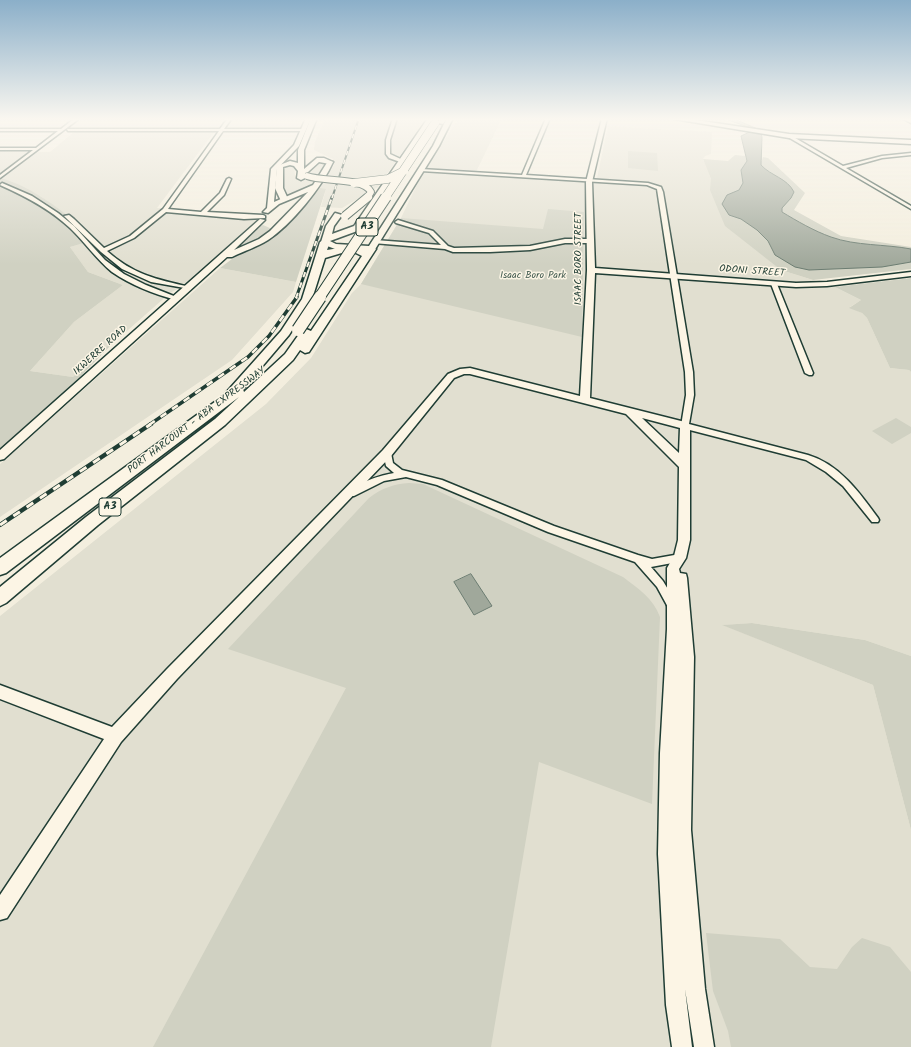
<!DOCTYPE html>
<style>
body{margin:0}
canvas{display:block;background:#f3eede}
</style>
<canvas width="911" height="1047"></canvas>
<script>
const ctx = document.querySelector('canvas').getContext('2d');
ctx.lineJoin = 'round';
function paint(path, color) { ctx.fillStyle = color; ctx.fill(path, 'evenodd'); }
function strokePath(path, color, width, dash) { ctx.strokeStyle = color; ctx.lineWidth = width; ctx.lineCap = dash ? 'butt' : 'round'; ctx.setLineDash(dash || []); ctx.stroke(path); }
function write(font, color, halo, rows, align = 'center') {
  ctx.font = font + ' Kalam,sans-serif'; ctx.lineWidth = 3; ctx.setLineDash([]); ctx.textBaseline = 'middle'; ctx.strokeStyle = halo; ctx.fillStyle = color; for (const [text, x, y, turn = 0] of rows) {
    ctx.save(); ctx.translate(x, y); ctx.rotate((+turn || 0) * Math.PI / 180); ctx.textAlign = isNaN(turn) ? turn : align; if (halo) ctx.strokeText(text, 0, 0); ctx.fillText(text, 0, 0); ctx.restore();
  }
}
paint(new Path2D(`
 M325,118h101l-48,69 -36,21 -21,-1 5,-18h-11l19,-24 -1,-6 -19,-9 1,-8z
 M449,118h53l-26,54 123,8 -2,-2 11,-52 104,6 -1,22 -6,2 -2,3 8,20v6l70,85 54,17 26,13 -11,7 12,6 5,5 23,50 19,2 2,2v284l-46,-16 -113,-17 -29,2 150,60 38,145v217h-911v-431l266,-212 45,-46 41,-65 9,-9 40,-66 24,-50 33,-48z
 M74,132h140l-57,76 94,8 9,-2 -7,12 -62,55 -21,12 -59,52 -9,3 -29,29 -43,-6 44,-49 49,-37 -35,-13 -18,-25 23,-7 -13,-16 -37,-26 -30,-16 -13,-4v-27l50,1z
 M318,161l8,1 -1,5 -13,19 -26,11 -3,-3 -1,-27 6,-2h6l1,11 7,5 8,-4v-6z
 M220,268l76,14 -3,10 -61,68 -232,157v-53z`), '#e1dfd0');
paint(new Path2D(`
 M628,151l29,2 1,18 -30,-3z
 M735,155l10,1 2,5 -6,9 9,41 153,52 8,-1v7l-98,11 -32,-10 -56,-44 -15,-36 1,-11 -8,-20 25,2z
 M763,157l5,1 37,35 -11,17 47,26 70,11v7l-113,-13 -40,-68z
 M0,178c31,7 73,39 94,62l-24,7 18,25 35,13 -49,37 -44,49 43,6 29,-29 9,-3 -33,34 -78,69z
 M320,188l6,1 -30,93 -76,-14 20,-15 39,-21 36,-43z
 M548,209l36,3 -2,125 -221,-53 40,-66 142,11z
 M263,225l9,4 -12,10 -26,11 24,-23z
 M911,278v94l-2,-2 -19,-2 -23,-50 -5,-5 -13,-5 12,-8 -26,-13z
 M896,418l15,9v6l-19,11 -20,-13z
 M409,483l14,1 200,93c16,12 30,21 37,40l-8,187 -113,-42 -48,285h-338l193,-359 -118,-39 141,-151c13,-10 25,-14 40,-15z
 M752,623l113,17 46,16v174l-38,-145 -151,-60z
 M706,933l74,6 30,28 27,2 15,-22 10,-9 28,9 21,25v75h-180l-3,-16 -15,-40z`), '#d0d1c2');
const water = new Path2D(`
 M723,118h9l28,12 2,7 -1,28c10,11 26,13 33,27l-3,6 -9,10v4c15,9 32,19 49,25 25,9 54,7 80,12v13l-29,5 -73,3 -14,-3 -20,-12 -7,-14 -11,-11 -16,-11 -12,-4 -7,-11 5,-9 12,-5 4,-7 -2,-13 6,-9 -6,-25 11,-5 -2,-3z
 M471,574l21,32 -18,9 -20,-33z`);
paint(water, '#a0a89b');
strokePath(water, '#6c7d72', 1);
const street = new Path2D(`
 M75,118h5l-80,60v-3l33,-25h-33v-2h36l22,-17h-58v-2h61z
 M228,118h4l-8,11h80l2,1 -2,1h-81l-55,78 33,3 19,-19 7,-14 2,-1 2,1 -7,16 -17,17 56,3 2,1v2l-21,1 -78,-7 -32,26 -27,13c27,24 49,28 83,36v2l-39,-7 -29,-13 -21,-17 -37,-36 5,-1 5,4 30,29 26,-12 33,-27 56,-78h-151l-1,-2h153z
 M393,118h4l-7,22v14l15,7 -2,2 -14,-5 -3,-4v-14z
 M546,118h4l-24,57 122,8 13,4 2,5 30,180 1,23 -5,29 119,31c31,9 52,38 70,63l1,2 -1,2h-6l-29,-36 -17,-14 -20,-12 -124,-32 -1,-2 5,-31 -1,-23 -28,-183 -10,-4 -226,-14 -2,-1 2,-1 101,6z
 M788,135h2l53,31 39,-10 29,-3v2l-29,3 -36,10 65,38v3l-123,-72z
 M2,183l30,13 26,17 16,13 31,34 19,14 22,11 33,13 -3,2c-22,-6 -45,-15 -64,-28 -16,-13 -27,-30 -42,-44 -20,-19 -45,-32 -70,-43z
 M398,220l35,11 15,15 6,2 76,-2 35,-7h24l3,2 -3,2h-24l-35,7 -40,2h-37l-8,-3 -72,-6 -1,-1 3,-2 66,5 -12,-12 -33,-10 -1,-1z
 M772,283l5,1 36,89 -1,2h-3l-4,-2 -34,-89z
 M387,450l4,3 2,10 9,7 40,10 112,46 84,29 14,4 28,-5 3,1 2,3 -2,3 -32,6 12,14 15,25 -1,3 -4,1 -4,-1 -12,-22 -22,-25 -87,-30 -111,-47 -31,-8 -22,4 -30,15h-6l-1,-2c7,-11 35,-19 47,-21l-8,-7 -3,-13z`);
const secondary = new Path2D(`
 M306,118h5l-12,28 -22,23 -3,33 39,-17 15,-24 5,1c-11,25 -42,63 -65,78 -11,7 -24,11 -36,17h-5l-223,202 -4,1v-10l260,-231 5,1 -31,30 25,-11 11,-8 38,-39 -29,12 -11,9 -5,-1 4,-4 4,-39 23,-24z
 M602,118h5l-15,64 3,86 201,15 31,-1 84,-10v4l-84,10 -31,1 -201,-14 -5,125 95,24 5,4v114l-4,18 -7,11 1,4 6,1 1,4 7,79 -3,173 14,159 9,58h-20l-9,-58 7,58h-20l-6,-42 -8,-151 2,-101 7,-124v-61l7,-12 4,-16 1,-73 -53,-53 -156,-40h-6l-10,4 -63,78 -214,223 -56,63 -114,176 -7,2v-25l104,-156 -104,-40v-14l112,42 55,-58 216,-219 65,-76 12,-5 10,-1 110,28 7,-126 -1,-88zM642,418l38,10 -1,25z
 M668,118h14l107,16 122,6v4l-122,-6z
 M903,118l8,1v4l-8,-4z`);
const primary = new Path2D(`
 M311,118h6l-13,32v19l13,-11h7l9,4 -3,2 -11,-2 -11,10 -3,1v5l-4,2 -4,-2 1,-7 -4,-5 -4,-1 -7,2v21l5,11 -7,2 -6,-13 2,-22 13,-5 8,2v-13z
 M428,118h6l-74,112 -30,11 6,3 33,2 64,-100 14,-28h6l-14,28 -65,105 -39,-2 -13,-5 -1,-2 5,-16 9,-13 7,2 -8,11 -2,8 22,-8z`);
const highway = new Path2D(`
 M440,118h7l-4,6 -5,-1z
 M325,239l5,3 -3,8 24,-4 15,4 5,-4 5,3 -67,103 -4,1 -5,-3 -7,10 -68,65 -127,100 -92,78 -6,3v-19l86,-70 129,-98 24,-22 -233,176 -6,2v-17l223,-162 58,-65 21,-32 18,-57zM345,252l11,1 6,3 -51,75 -5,-2 -4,1 -17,24 -41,38 -1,-3 46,-54 23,-36 13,-41z`);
strokePath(street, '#1f3d34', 3);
strokePath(secondary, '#1f3d34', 3);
strokePath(primary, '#1f3d34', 3);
strokePath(highway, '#1f3d34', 3);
paint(street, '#fcf5e5');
paint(secondary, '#fcf5e5');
paint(primary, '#fcf5e5');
paint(highway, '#fcf5e5');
const railFar3 = new Path2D(`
 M332,198l27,-80`);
const railFar2 = new Path2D(`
 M296,298l36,-101`);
const railFar1 = new Path2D(`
 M149,425l99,-68 21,-21 28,-39`);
const rail = new Path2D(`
 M0,525l151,-101`);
strokePath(railFar3, '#1f3d34', 2);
strokePath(railFar2, '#1f3d34', 3);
strokePath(railFar1, '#1f3d34', 3.5);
strokePath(rail, '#1f3d34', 4.5);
strokePath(railFar3, '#fcf5e5', 1.5, [4.5]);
strokePath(railFar2, '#fcf5e5', 2, [5.5]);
strokePath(railFar1, '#fcf5e5', 2.5, [7]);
strokePath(rail, '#fcf5e5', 3, [8]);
const primaryBridgeFar1 = new Path2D(`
 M307,176c16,6 57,1 64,16l-4,6`);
const primaryBridge = new Path2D(`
 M345,216l23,-19`);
const highwayBridgeFar2 = new Path2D(`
 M354,183l34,-4 16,-8
 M385,198l50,-75`);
const highwayBridgeFar1 = new Path2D(`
 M319,298l67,-101`);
const highwayBridge = new Path2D(`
 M298,330l22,-33`);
strokePath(primaryBridgeFar1, '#1f3d34', 8, []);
strokePath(primaryBridge, '#1f3d34', 10, []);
strokePath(highwayBridgeFar2, '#1f3d34', 9, []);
strokePath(highwayBridgeFar1, '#1f3d34', 12, []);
strokePath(highwayBridge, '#1f3d34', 14, []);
strokePath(primaryBridgeFar1, '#fcf5e5', 6);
strokePath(primaryBridge, '#fcf5e5', 8);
strokePath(highwayBridgeFar2, '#fcf5e5', 8);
strokePath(highwayBridgeFar1, '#fcf5e5', 10);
strokePath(highwayBridge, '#fcf5e5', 12);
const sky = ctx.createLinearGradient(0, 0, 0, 265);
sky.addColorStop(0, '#8bafc9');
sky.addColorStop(0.45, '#faf7f0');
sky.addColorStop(1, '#faf7f000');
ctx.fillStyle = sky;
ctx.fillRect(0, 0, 911, 265);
write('10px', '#1f3d34', '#fcf5e5', [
 ["ISAAC BORO STREET",579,259,-90],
 ["ODONI STREET",752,272,4],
 ["IKWERRE ROAD",101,351,-42],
 ["PORT HARCOURT - ABA EXPRESSWAY",197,421,-37]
]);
write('10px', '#425b50', '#fcf5e5', [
 ["Isaac Boro Park",533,276]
]);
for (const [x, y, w] of [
 [367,227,22],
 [110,507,22]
]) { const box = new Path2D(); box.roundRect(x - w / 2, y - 9, w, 18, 3); ctx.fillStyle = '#fcf5e5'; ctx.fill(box); strokePath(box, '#1f3d34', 1); }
write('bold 11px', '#1f3d34', null, [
 ["A3",367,227],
 ["A3",110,507]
]);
</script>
